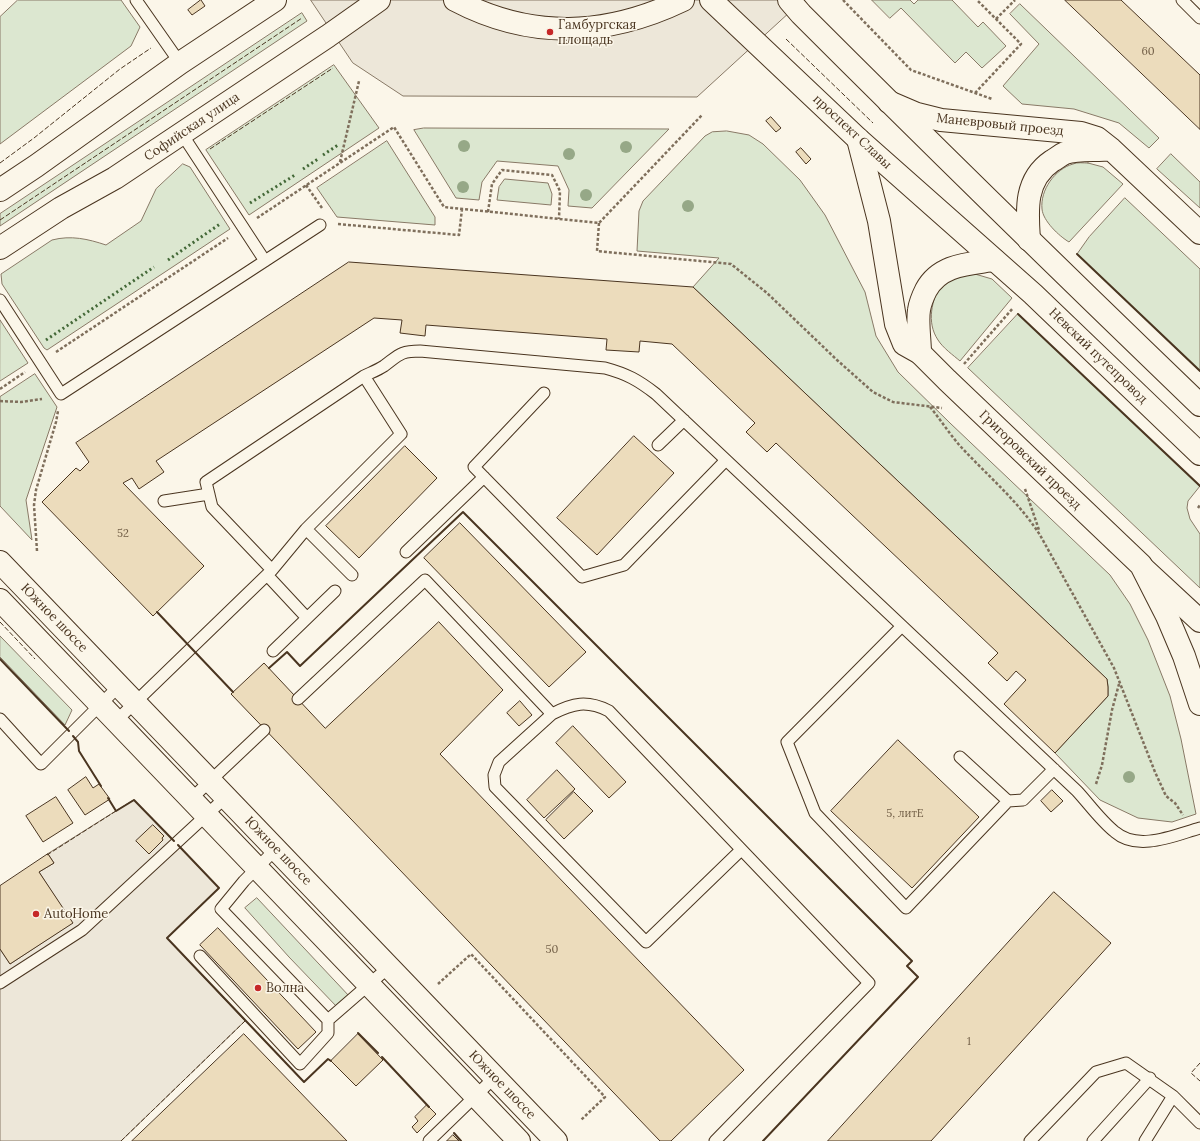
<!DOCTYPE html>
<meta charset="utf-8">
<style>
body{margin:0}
canvas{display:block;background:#fbf6e9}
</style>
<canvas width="1200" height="1141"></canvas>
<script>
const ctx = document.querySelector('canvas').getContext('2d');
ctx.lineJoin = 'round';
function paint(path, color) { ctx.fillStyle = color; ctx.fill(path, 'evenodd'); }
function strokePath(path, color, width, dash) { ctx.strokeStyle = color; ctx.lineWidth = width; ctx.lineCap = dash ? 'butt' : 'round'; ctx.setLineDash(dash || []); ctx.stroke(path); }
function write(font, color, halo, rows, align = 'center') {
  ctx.font = font + ' Lora,serif'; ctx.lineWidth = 3; ctx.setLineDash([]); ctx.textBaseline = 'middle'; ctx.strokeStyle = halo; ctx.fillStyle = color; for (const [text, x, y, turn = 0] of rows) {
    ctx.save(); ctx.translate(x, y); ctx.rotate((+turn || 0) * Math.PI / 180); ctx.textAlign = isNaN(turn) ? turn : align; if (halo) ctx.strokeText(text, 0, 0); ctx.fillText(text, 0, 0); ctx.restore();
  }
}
const green = new Path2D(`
 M18,0h103l19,27 -9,19 -131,98v-127z
 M872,0h38l4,4 4,-4h34l26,27 5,-5 23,24 -24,22 -16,-16 -11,11 -54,-55 -11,10z
 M1020,4l139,134 -10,10 -30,-25 -45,-14 -52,-5 -19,-18 36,-42 -29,-30z
 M302,13l5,8 -307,205v-12z
 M334,65l45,63 -130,87 -43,-65z
 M424,128l245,1 -77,79 -24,-2 1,-16 -11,-24 -61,-5 -15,21 -3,18 -23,-2 -42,-68z
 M727,131l22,4 14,9 37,36 25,35 40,77 11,44 22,36 52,51 160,152 20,29 18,36 22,56 11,43 15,75 -24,8 -34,-4 -38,-18 -45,-47 53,-57v-9l-1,-8 -414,-392 26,-29 -82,-7 2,-40 4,-10 62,-65 7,-4z
 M387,141l48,76v8l-98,-8 -20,-29z
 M1171,154l29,28v26l-43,-39z
 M1088,163l15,4 20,17 -54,58c-10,-6 -26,-21 -27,-33 -2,-19 13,-40 31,-45 4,-2 10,-1 15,-1z
 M183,164l7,3 40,62 -183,121 -3,-2 -42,-64 -1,-10 51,-34c19,-5 36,-1 54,5l35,-24 15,-32z
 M505,179l43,4 4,11 -1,11 -54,-5 2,-13z
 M1125,198l75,71v102l-123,-117 12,-17z
 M968,272l24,7 20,19 -52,63c-7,-6 -17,-13 -22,-21 -12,-18 -6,-40 3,-57z
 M1018,314l182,172 -12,15 -1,7 3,11 10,15v54l-232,-220z
 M0,320l28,43 -28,18z
 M35,374l22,33 -31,93 6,40 -32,-34v-109z
 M0,636l72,74 -7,15 -65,-68z
 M257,898l93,99 -12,11 -49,-51 -44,-49z`);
paint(green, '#dce7d0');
strokePath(green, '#887966', 1);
const parking = new Path2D(`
 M311,0h492l-106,97 -294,-1 -50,-33z
 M134,800l85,88 -52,50 78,83 -124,120h-121v-192l10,15 62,-41 -33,-51 15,-9 -6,-9z`);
paint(parking, '#ede7d9');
strokePath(parking, '#887966', 1);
const building = new Path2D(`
 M201,0l4,6 -13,9 -4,-5z
 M1065,0h56l79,75v54z
 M771,117l10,11 -5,4 -10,-11z
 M801,148l10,11 -5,5 -10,-12z
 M349,262l344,25 414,392 1,8v9l-53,57 -51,-49 22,-24 -10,-9 -9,10 -19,-18 10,-10 -222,-210 -9,9 -21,-20 9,-9 -83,-79 -32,-3 -1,11 -33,-2 1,-11 -181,-14 -1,11 -25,-3 2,-13 -28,-2 -218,143 8,11 -25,17 -7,-11 -9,5 81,83 -51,50 -111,-114 34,-34 4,3 9,-9 -13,-19z
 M634,436l40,37 -77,82 -40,-37z
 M405,446l32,32 -78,80 -33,-32z
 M460,523l126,129 -37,35 -125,-129z
 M439,622l64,68 -63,64 304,316 -73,71h-11l-429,-447 33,-31 61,65z
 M520,701l12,14 -13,11 -12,-13z
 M573,726l53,56 -17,16 -53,-55z
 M898,740l81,77 -67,71 -81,-77z
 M557,770l18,19 -31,29 -17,-18z
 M86,777l7,11 6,-4 11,15 -25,16 -17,-25z
 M1052,790l11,11 -12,11 -10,-11z
 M574,792l19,19 -29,28 -18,-19z
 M56,797l17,26 -30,19 -17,-26z
 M153,825l11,11 -2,2 1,2 -14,14 -13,-13z
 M48,854l6,9 -15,9 34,51 -63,41 -10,-15v-63z
 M1054,892l57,51 -180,198h-103z
 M218,928l98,104 -18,17 -98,-104z
 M244,1034l103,107h-215z
 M358,1034l25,26 -27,26 -25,-25z
 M427,1105l9,9 -19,19 -5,-6 6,-6 -3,-4z
 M453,1135l6,6h-12z`);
paint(building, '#ecdcbc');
strokePath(building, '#4a3520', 1);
const service = new Path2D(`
 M136,0l44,63
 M1182,0l18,18
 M182,134l83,127
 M0,300l61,94 259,-169
 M544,393l-70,74 108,110 42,-12 102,-105
 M658,445l26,-25
 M164,501l45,-7
 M306,529l46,46
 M406,552l78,-75
 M272,570l-60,-63 -6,-25 158,-106c6,-3 14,-6 20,-10 15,-11 16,-15 36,-15l185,17c22,6 33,12 51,26l421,397c12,13 24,30 38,41 23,20 60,3 85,-4
 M267,575l40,43
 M902,626l-115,116 28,71 91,95 102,-107 15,-1 31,-31
 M273,651l62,-60
 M298,699l127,-119 127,134 -53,48 -5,13 1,12 151,155 95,-92
 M552,714c21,-11 35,-14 57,-3l260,272 -154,158
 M0,719l41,45 78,-78
 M116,721l156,-151 34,-41 95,-95 -37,-58
 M960,757l48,44
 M191,799l73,-69
 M200,956l100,108 28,-31v-13l-107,-111 23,-28 32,-32
 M0,983l82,-53 144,-133
 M328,1020l61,-53
 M429,1141l66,-64
 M1030,1141l66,-69 30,-9 47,33 27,27
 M1093,1141l57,-63
 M1145,1141l28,-45`);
const minor = new Path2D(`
 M889,102l28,12 24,6 140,13 16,5 14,11 89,84
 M1029,240c-2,-29 -5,-60 23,-79 4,-2 8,-6 13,-8 14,-4 31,-2 46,-4
 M920,353c0,-12 -3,-31 -1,-43 1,-7 4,-14 7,-20 14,-26 43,-26 68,-30
 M1144,569l56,52`);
const tertiary = new Path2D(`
 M858,139l21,82 17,103 8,20 16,9 27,27 194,185 26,51 17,40 16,48
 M0,562l556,579
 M0,600l519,541`);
const primary = new Path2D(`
 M455,0c76,40 151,37 228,0
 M711,0l147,139 175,155 167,160
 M789,0l12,14c132,132 265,262 399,391
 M0,190l36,-24 144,-103 95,-63
 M0,248l61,-40 54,-30 213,-142 51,-36`);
strokePath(service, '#4a3520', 13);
strokePath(minor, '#4a3520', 24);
strokePath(tertiary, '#4a3520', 24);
strokePath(primary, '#4a3520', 24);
strokePath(new Path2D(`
 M843,0l68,70 81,29
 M996,19l19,-19
 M975,93l46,-49 -44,-44
 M340,162l19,-81
 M306,185l16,23
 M488,212l4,-28 10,-14 50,5 8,16 -1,28
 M257,218l137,-91 50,80 155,16 103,-108
 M599,223l-2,28 134,13 36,29 70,67 36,32 20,10 49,6
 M338,224l121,11 3,-26
 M56,352l172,-114
 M964,364l49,-56
 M0,389l25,-17
 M0,401l21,1 21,-3
 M930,407c11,13 20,28 32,41 26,28 57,54 78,87l74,133 41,104 11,24 9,7 8,12
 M1025,489l14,41
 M1198,508l2,-3
 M37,551l-3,-46 2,-15 20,-68 2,-11
 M1096,784l6,-19 10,-55 7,-26
 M438,984l33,-30 134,143 -24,23`), '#7f6f5c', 2.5, [3, 2]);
strokePath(service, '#fbf6e9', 11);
strokePath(minor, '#fbf6e9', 22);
strokePath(tertiary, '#fbf6e9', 22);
strokePath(primary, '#fbf6e9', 22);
strokePath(new Path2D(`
 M323,155l15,-10
 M303,169l15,-10
 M250,203l45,-28
 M168,260l52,-36
 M46,340l108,-73`), '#436837', 3, [2, 3]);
strokePath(new Path2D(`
 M786,39l87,84
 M210,149l123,-81
 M0,163l34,-25 86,-69 31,-21
 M0,220l302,-202
 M0,622l35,37
 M47,855l69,-44
 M1200,1063l-9,10 9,8
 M121,1141l124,-120`), '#4a3520', 1, [5, 2]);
strokePath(new Path2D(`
 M1077,254l123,117
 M1018,314l182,172
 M157,612l76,80
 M0,659l69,72
 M269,668l18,-16 13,14 163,-154 449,449 -5,5 11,11 -155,164
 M73,736l5,6 1,9 22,35
 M108,798l8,13 18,-11 40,41
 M178,845l41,43 -52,50 137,144 24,-23 3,2
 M358,1033l20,20
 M382,1057l47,50
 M454,1133l7,8`), '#4a3520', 2);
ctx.fillStyle = '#96a887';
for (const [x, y] of [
 [464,146],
 [626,147],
 [569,154],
 [463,187],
 [586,195],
 [688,206],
 [1129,777]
]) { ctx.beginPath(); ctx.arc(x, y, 6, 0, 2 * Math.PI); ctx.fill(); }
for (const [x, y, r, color] of [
 [550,32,4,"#c62828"],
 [36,914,4,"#c62828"],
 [258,988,4,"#c62828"]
]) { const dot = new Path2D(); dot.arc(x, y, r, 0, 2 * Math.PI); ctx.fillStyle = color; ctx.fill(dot); strokePath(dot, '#fbf6e9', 1.5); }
write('11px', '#725f47', null, [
 ["60",1148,52],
 ["52",123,534],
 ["5, литЕ",905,814],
 ["50",552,950],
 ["1",969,1042]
]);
write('13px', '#4a3520', '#fbf6e9', [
 ["Гамбургская",558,25],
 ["площадь",558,40],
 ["AutoHome",44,914],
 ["Волна",266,988]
], 'left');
write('13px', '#4a3520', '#fbf6e9', [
 ["Маневровый проезд",1000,125,6],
 ["Софийская улица",192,127,-34],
 ["проспект Славы",852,132,43],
 ["Невский путепровод",1098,356,44],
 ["Григоровский проезд",1030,460,44],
 ["Южное шоссе",54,618,46],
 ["Южное шоссе",278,851,46],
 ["Южное шоссе",502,1085,46]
]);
</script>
